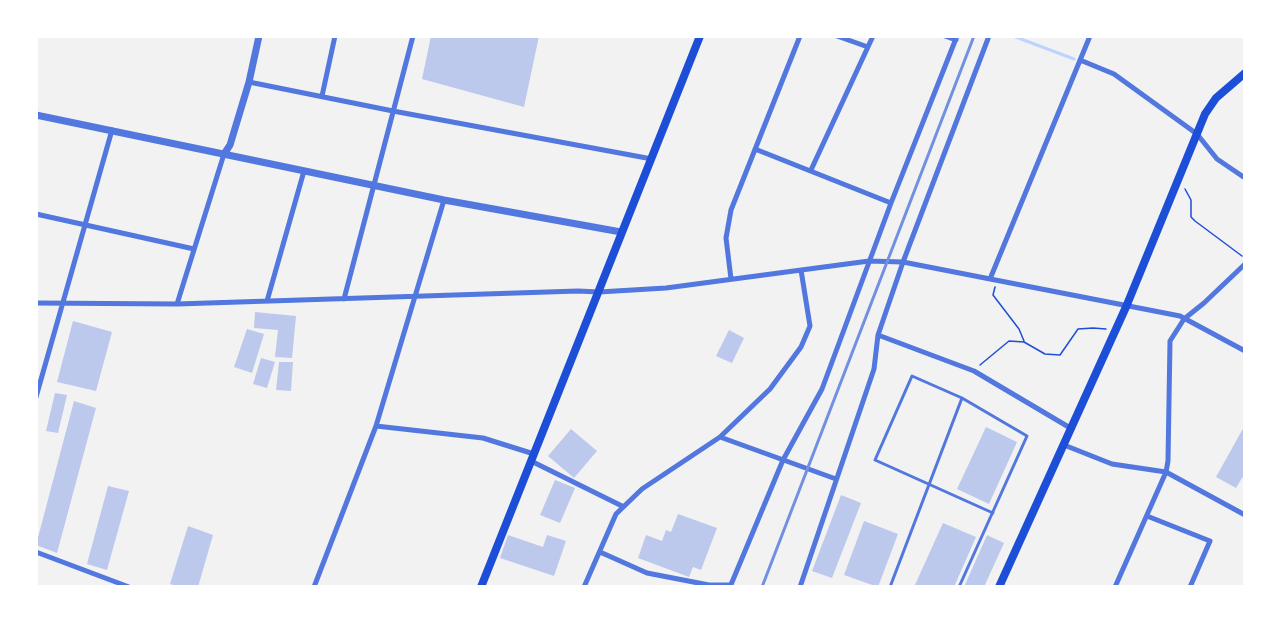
<!DOCTYPE html>
<style>
body{margin:0}
#map{position:relative;width:1281px;height:623px;overflow:hidden;background:#f2f2f2;font-family:"PT Sans",sans-serif}
canvas{display:block}
.frame{position:absolute;inset:0;border:38px solid #fff;pointer-events:none}
</style>
<div id="map">
<canvas width="1281" height="623"></canvas>
<div class="frame"></div>
</div>
<script>
const ctx = document.querySelector('canvas').getContext('2d');
ctx.lineJoin = 'round';
function strokePath(path, color, width, dash) { ctx.strokeStyle = color; ctx.lineWidth = width; ctx.lineCap = dash ? 'butt' : 'round'; ctx.setLineDash(dash || []); ctx.stroke(path); }
function paint(path, color) { ctx.fillStyle = color; ctx.fill(path, 'evenodd'); }
strokePath(new Path2D(`
 M1013,36l61,23`), '#bfd3fe', 3);
paint(new Path2D(`
 M431,36h108l-15,71 -102,-28z
 M255,312l41,4 -4,42 -17,-1 3,-27 -24,-2z
 M73,321l39,11 -16,59 -39,-9z
 M247,329l17,5 -12,39 -18,-6z
 M729,330l15,8 -12,25 -16,-7z
 M261,358l14,4 -8,26 -14,-4z
 M279,362h14l-2,29 -15,-1z
 M55,393l12,2 -9,38 -12,-2z
 M74,401l22,7 -39,145 -21,-8z
 M1245,425v48l-9,15 -20,-11z
 M986,427l31,15 -28,62 -32,-15z
 M571,429l26,22 -23,27 -26,-22z
 M555,480l20,8 -15,35 -20,-8z
 M108,486l21,5 -22,79 -20,-6z
 M841,495l20,8 -29,75 -20,-7z
 M678,514l39,14 -16,42 -8,-3 -4,10 -51,-19 8,-23 16,6 4,-11 5,2z
 M864,521l34,13 -20,53 -34,-12z
 M943,523l33,14 -22,50h-40z
 M188,526l25,9 -15,52h-19l-9,-3z
 M508,535l35,12 4,-12 19,6 -12,35 -54,-18z
 M987,535l17,8 -20,44h-20z`), '#bdc9ec');
strokePath(new Path2D(`
 M1185,189l6,11v17l4,4 47,35
 M995,287l-2,8 26,34 5,12
 M980,365l29,-24 15,1 21,12 15,1 18,-26 15,-1 13,1`), '#1d4ed8', 1.5);
strokePath(new Path2D(`
 M962,398l-50,-22 -37,84 118,53
 M890,587l72,-189 65,38 -68,151`), '#5277de', 3);
strokePath(new Path2D(`
 M837,36l31,11
 M945,36l11,4
 M1080,60l34,14 83,60 20,25 28,19
 M249,82l144,29 259,48
 M322,96l13,-60
 M755,149l136,54
 M811,170l62,-134
 M36,214l158,35
 M731,279l-5,-41 5,-28 69,-174
 M990,279l100,-243
 M344,299l69,-263
 M267,301l37,-130
 M36,303l141,1 401,-13 21,1 67,-4 203,-27 34,1 277,54 65,35
 M177,304l47,-150
 M878,335l96,36 98,58
 M36,397l76,-267
 M376,426l107,12 51,16
 M720,437l116,42
 M1064,445l48,19 54,8 79,43
 M531,461l91,45
 M1147,516l63,25 -20,46
 M36,552l93,35
 M600,552l47,21 62,12h21
 M314,587l62,-161 68,-226
 M584,587l32,-73 26,-25 78,-52 50,-48 31,-42 9,-21 -9,-56
 M730,587l53,-127 39,-71 69,-186 66,-167
 M800,587l74,-218 4,-34 25,-73 86,-226
 M1115,587l51,-115 2,-11 2,-120 14,-22 20,-16 41,-39`), '#5277de', 5);
strokePath(new Path2D(`
 M36,115l408,85 177,32
 M224,154l6,-9 19,-63 10,-46`), '#5277de', 7);
strokePath(new Path2D(`
 M481,587l219,-551
 M999,587l127,-280 79,-193 11,-16 29,-25`), '#1d4ed8', 8);
strokePath(new Path2D(`
 M762,587l212,-551`), '#7290e2', 3);
</script>
